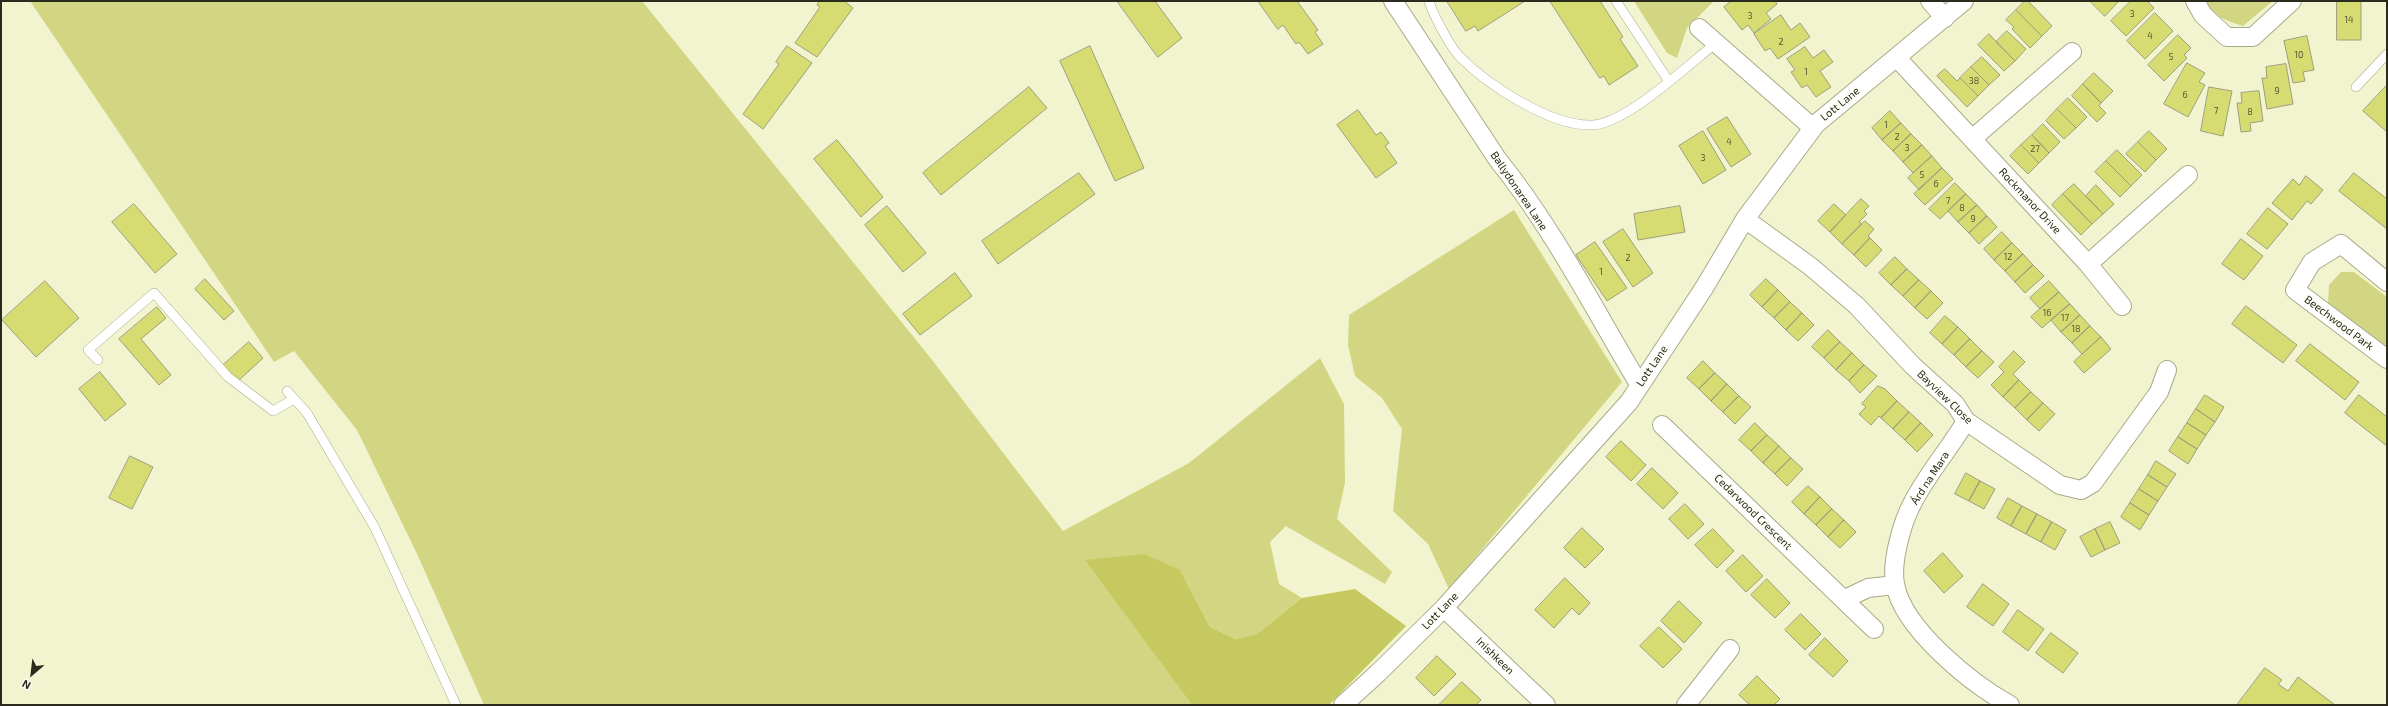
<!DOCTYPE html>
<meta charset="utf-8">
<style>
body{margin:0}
#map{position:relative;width:2388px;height:706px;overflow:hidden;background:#f2f4cf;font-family:"Exo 2",sans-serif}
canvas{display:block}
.frame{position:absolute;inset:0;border:2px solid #2a2a1d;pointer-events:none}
.north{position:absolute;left:12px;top:654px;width:40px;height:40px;-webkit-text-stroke:3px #fefff7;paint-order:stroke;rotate:208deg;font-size:11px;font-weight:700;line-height:16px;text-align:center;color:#2a2a1d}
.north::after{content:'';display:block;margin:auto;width:14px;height:18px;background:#2a2a1d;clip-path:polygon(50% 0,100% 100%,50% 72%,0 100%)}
</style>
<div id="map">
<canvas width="2388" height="706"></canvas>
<div class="frame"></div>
<div class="north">N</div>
</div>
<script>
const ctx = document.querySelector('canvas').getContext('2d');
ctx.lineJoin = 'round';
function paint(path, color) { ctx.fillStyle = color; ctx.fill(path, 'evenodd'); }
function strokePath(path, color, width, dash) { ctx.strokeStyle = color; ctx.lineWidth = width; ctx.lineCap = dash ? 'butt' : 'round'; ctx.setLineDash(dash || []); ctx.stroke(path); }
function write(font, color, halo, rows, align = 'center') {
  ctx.font = font + ' "Exo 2",sans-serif'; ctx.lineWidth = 3.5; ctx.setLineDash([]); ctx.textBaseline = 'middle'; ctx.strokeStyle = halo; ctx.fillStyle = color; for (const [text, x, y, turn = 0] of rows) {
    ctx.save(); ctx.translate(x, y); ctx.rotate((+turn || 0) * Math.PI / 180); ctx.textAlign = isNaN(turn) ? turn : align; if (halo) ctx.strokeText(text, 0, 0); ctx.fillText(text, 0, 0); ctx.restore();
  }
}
paint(new Path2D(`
 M30,1h612l287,355 134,175 126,-68 131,-105 24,46 1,79 -8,36 55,53 -7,12 -99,-58 -16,16 9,42 23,14 -45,36 -21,5 -26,-12 -30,-57 -94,-10 106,145h-708l-66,-149 -61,-126 -63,-79 -20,11z
 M1634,1h80l-27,27 -10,30 -10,-5z
 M2207,1h66l-30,25c-15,-5 -31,-9 -36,-25z
 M1514,210l108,172 -173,207 -21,-45 -35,-33 9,-82 -20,-31 -27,-22 -7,-31 1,-30z
 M2341,272h13l33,25v53l-59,-46 1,-19z`), '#d2d682');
paint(new Path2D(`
 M1144,554l36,16 30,57 26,12 21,-5 45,-36 53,-9 51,37 -77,79h-137l-107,-145z`), '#c5c95f');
const building = new Path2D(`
 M820,1h24l9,7 -36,49 -22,-14 25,-36 -3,-2z
 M1117,1h38l27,37 -24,19z
 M1258,1h39l21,29 -3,2 8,12 -15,10 -9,-12 -3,2 -13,-19 -5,4z
 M1447,1h78l-47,30 -3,-5 -9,5z
 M1550,1h50l23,36 -3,2 18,27 -29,19 -5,-9 -4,2z
 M1732,1h43l2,3 -11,9 5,6 -17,14 -6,-8 -6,5 -18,-23z
 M2025,1h3l24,25 -10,10 -26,-26z
 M2090,1h29l-14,15z
 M2131,1h16l7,7 -28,28 -15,-15z
 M2337,1h24v39h-24z
 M2016,10l26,26 -12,12 -18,-19 2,-2 -8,-7z
 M2155,13l18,18 -28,28 -18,-18z
 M1781,15l10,15 9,-7 10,14 -32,22 -8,-11 -5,3 -11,-17z
 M2007,31l19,18 -11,12 -19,-19z
 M1989,34l26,27 -11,10 -26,-26z
 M2178,35l13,13 -7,7 3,3 -23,23 -16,-16z
 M2307,36l7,34 -11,2 2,9 -12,2 -9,-42z
 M787,46l25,17 -49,66 -20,-15 36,-50 -3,-2z
 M1090,46l54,122 -29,13 -55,-120z
 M1805,47l8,11 11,-8 9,12 -13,9 11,16 -15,10 -9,-12 -5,3 -11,-16 4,-2 -8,-11z
 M1982,57l18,18 -11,10 -18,-18z
 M2187,63l18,10 -6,9 6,3 -17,32 -24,-13z
 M2286,64l7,40 -26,5 -5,-31h5l-1,-11z
 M1971,67l18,18 -11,11 -18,-18z
 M1945,69l12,12 3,-3 18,18 -11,11 -30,-31z
 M2094,73l19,18 -12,12 -18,-19z
 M2083,84l18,19 -2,3 7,7 -9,9 -25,-26z
 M2387,85v47l-24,-21z
 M1029,87l18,21 -106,87 -18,-22z
 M2209,87l23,4 -9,45 -22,-5z
 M2259,91l4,30 -13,2 1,8 -10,1 -4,-29h5l-1,-10z
 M2068,98l19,19 -11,11 -19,-19z
 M2057,109l19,19 -12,11 -18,-18z
 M1358,110l18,25 5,-3 8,11 -4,3 12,17 -21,15 -39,-53z
 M1890,111l11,12 -19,17 -10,-12z
 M1727,117l24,37 -20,13 -24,-38z
 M1901,123l10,11 -18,17 -11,-11z
 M2043,124l17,18 -11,11 -17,-18z
 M1703,131l23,39 -23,14 -24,-38z
 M2149,131l18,18 -11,11 -18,-18z
 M1911,134l11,11 -19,17 -10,-11z
 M2032,135l17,18 -10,10 -18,-18z
 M837,140l46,57 -22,20 -47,-58z
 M2138,142l18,18 -11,12 -19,-18z
 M1922,145l10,11 -19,17 -10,-11z
 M2021,145l18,18 -11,11 -18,-18z
 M2117,150l25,25 -11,11 -25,-25z
 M1932,156l10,12 -23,22 -11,-12z
 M2106,161l25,25 -11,11 -25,-25z
 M1942,168l11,11 -28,26 -11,-11z
 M1079,173l16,21 -97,70 -16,-23z
 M2354,173l33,26v30l-48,-38z
 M2306,176l17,14 -12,14 -4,-3 -15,19 -20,-17 21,-24 6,6z
 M1955,183l11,11 -26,25 -11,-10z
 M2074,184l29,30 -11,10 -29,-30z
 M2096,185l18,19 -11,10 -17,-18z
 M1966,194l11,11 -19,17 -10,-11z
 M2063,194l29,30 -11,11 -29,-30z
 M1861,199l8,7 -5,5 3,3 -8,8 3,2 -20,20 -12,-12z
 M134,204l43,50 -22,19 -43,-51z
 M1834,204l12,11 -16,17 -12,-11z
 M1977,205l10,11 -18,17 -11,-11z
 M887,206l39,47 -23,19 -38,-47z
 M1680,206l5,26 -47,8 -4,-26z
 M2268,208l20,16 -21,25 -20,-15z
 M1987,216l10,11 -18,17 -10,-11z
 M1865,221l9,8 -6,7 2,2 -16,17 -12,-11z
 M1623,229l30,44 -20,14 -30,-45z
 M2002,232l10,11 -18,17 -10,-11z
 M1870,238l12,12 -16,17 -12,-12z
 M2241,239l22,17 -19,24 -22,-16z
 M1595,242l32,46 -20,13 -31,-46z
 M2012,243l11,11 -18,17 -11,-11z
 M2023,254l10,11 -18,17 -10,-11z
 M1895,257l12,12 -16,16 -12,-12z
 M2033,265l11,11 -19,17 -10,-11z
 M1907,269l12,11 -16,16 -12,-11z
 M955,273l17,23 -52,39 -17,-21z
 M205,279l29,32 -10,9 -29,-31z
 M1766,279l12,11 -16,17 -12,-12z
 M1919,280l12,11 -16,17 -12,-12z
 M45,281l34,37 -43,39 -34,-37z
 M2049,281l10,11 -19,17 -10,-11z
 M1778,290l12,12 -16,16 -12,-11z
 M1931,291l12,12 -16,16 -12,-11z
 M2059,292l11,12 -28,24 -11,-11z
 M1790,302l12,11 -16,17 -12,-12z
 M2070,304l10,11 -19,17 -10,-12z
 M2246,306l51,39 -14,18 -51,-39z
 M157,307l9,11 -25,21 30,36 -12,10 -40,-46z
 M1802,313l12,12 -16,16 -12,-11z
 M2080,315l10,11 -18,17 -11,-11z
 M1945,316l13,11 -16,17 -12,-11z
 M2090,326l11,11 -19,17 -10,-11z
 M1958,327l12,12 -16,16 -12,-11z
 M1828,330l12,12 -16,16 -12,-11z
 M2101,337l10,12 -27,24 -10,-11z
 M1970,339l12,12 -16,16 -12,-12z
 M249,342l14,16 -27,25 -15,-16z
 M1840,342l12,11 -16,17 -12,-12z
 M2310,344l49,38 -14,18 -49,-39z
 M1982,351l12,11 -16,16 -12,-11z
 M2014,351l11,11 -12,12 6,6 -16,17 -12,-12 13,-13 -5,-5z
 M1852,353l12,12 -15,16 -13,-11z
 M1703,361l12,12 -16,16 -12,-11z
 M1864,365l13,11 -17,17 -11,-12z
 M100,372l26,32 -21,17 -26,-32z
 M1715,373l12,11 -16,17 -12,-12z
 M2019,380l12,12 -16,16 -12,-11z
 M1727,384l12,12 -16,16 -12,-11z
 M1878,386l7,3 12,12 -16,17 -2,-2 -8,9 -12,-11 7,-7 -4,-3z
 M2031,392l12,11 -16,17 -12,-12z
 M2205,395l19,12 -9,15 -19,-13z
 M2359,395l28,22v29l-42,-33z
 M1739,396l12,11 -16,17 -12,-12z
 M1897,401l12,11 -16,17 -12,-11z
 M2043,403l12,11 -16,17 -12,-11z
 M2196,409l19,13 -9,13 -19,-12z
 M1909,412l12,11 -16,17 -12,-11z
 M1755,423l12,12 -16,16 -12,-11z
 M1921,423l12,12 -16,17 -12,-12z
 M2187,423l19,12 -9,14 -19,-12z
 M1767,435l12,11 -16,17 -12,-12z
 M2178,437l19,12 -9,15 -19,-13z
 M1621,441l25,24 -15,16 -25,-24z
 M1779,446l12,12 -16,16 -12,-11z
 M130,456l23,11 -21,42 -23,-11z
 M1791,458l12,11 -16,17 -12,-12z
 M2156,461l20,13 -9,13 -19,-12z
 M1652,468l26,25 -15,16 -26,-25z
 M1966,473l14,8 -11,20 -14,-7z
 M2148,475l19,12 -9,14 -19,-12z
 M1980,481l15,8 -11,20 -15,-8z
 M1808,486l12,11 -16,17 -12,-12z
 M2139,489l19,12 -9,14 -19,-12z
 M1820,497l12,12 -16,16 -12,-11z
 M2008,498l14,8 -11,20 -14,-8z
 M2130,503l19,12 -9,15 -19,-13z
 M1685,504l19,20 -16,15 -19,-20z
 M2022,506l15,8 -11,20 -15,-8z
 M1832,509l12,11 -16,17 -12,-12z
 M2037,514l15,8 -11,20 -15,-8z
 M1844,520l12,12 -16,16 -12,-11z
 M2052,522l14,8 -11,20 -14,-8z
 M2110,522l10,21 -15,7 -10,-21z
 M1582,528l22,21 -19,19 -21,-20z
 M1713,529l21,22 -17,17 -22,-23z
 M2095,529l10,21 -14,7 -11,-20z
 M1943,553l20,23 -19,17 -20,-22z
 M1743,555l20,21 -17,16 -20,-21z
 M1565,578l25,25 -11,12 -7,-7 -18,20 -19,-18z
 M1767,579l23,24 -15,15 -24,-23z
 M1983,584l26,20 -16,22 -26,-19z
 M1679,601l23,22 -18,20 -23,-22z
 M2018,610l26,19 -16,22 -25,-19z
 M1801,614l20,20 -16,16 -20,-20z
 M1659,627l23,22 -19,19 -23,-22z
 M2051,633l27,20 -15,20 -27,-20z
 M1825,638l23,23 -15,16 -24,-22z
 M1437,656l19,18 -22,22 -18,-18z
 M2265,668l17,12 -4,4 10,7 10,-14 37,28h-98z
 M1757,676l23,23 -6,6h-24l-11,-10z
 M1462,682l19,18 -5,5h-35l-1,-1z`);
paint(building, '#d7dc72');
strokePath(building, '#9c9e7c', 1);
const service = new Path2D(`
 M1429,1c3,12 22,47 31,56 28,28 91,70 133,68 34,-2 95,-60 123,-82
 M1616,1l52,79
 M2356,87l31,-33
 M98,360l-10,-10 66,-57 74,84 45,34 21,-12
 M287,391l20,22 68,115 81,177`);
const minor = new Path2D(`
 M1393,1l105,159c55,68 96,149 141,224
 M1930,1l15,17
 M2195,1l8,14 24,22h26l39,-36
 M1699,28l114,100
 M1897,58l191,206 34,42
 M1972,139l100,-87
 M1745,219l65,47 47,40 56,60 42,38 11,17 94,64 21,5 12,-7 66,-91 8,-22
 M2088,264l100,-89
 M2387,282l-46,-38 -29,18 -17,28 92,69
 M1966,421c-16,27 -38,52 -53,81 -11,20 -22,60 -18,82 8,45 77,100 115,121
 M1662,425l212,204
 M1845,599l23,-11 27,-3
 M1444,608l102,97
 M1343,705l35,-32 66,-65 185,-206 75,-114 41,-69 71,-95 148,-123
 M1686,705l44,-56`);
strokePath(service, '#a8ab88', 10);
strokePath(minor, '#a8ab88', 20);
strokePath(service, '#fff', 9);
strokePath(minor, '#fff', 18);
write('9px', '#555632', null, [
 ["3",2132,14],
 ["3",1750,16],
 ["14",2349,20],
 ["4",2150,36],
 ["2",1781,42],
 ["10",2299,55],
 ["5",2171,57],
 ["1",1806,72],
 ["38",1974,81],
 ["9",2277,91],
 ["6",2185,95],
 ["7",2216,111],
 ["8",2250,112],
 ["1",1886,125],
 ["2",1897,137],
 ["4",1729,142],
 ["3",1907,148],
 ["27",2035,149],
 ["3",1703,158],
 ["5",1922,175],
 ["6",1936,184],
 ["7",1948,201],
 ["8",1962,208],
 ["9",1973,219],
 ["12",2008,257],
 ["2",1628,258],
 ["1",1601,272],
 ["16",2047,313],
 ["17",2065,318],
 ["18",2076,329]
]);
write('11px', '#2a2a1d', '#fefff7', [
 ["Lott Lane",1840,104,-39],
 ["Ballydonarea Lane",1519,191,56],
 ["Rockmanor Drive",2030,201,47],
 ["Beechwood Park",2339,323,37],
 ["Lott Lane",1652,366,-56],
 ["Bayview Close",1945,397,44],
 ["Árd na Mara",1930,478,-57],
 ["Cedarwood Crescent",1753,512,44],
 ["Lott Lane",1440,611,-46],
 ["Inishkeen",1495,656,44]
]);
</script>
